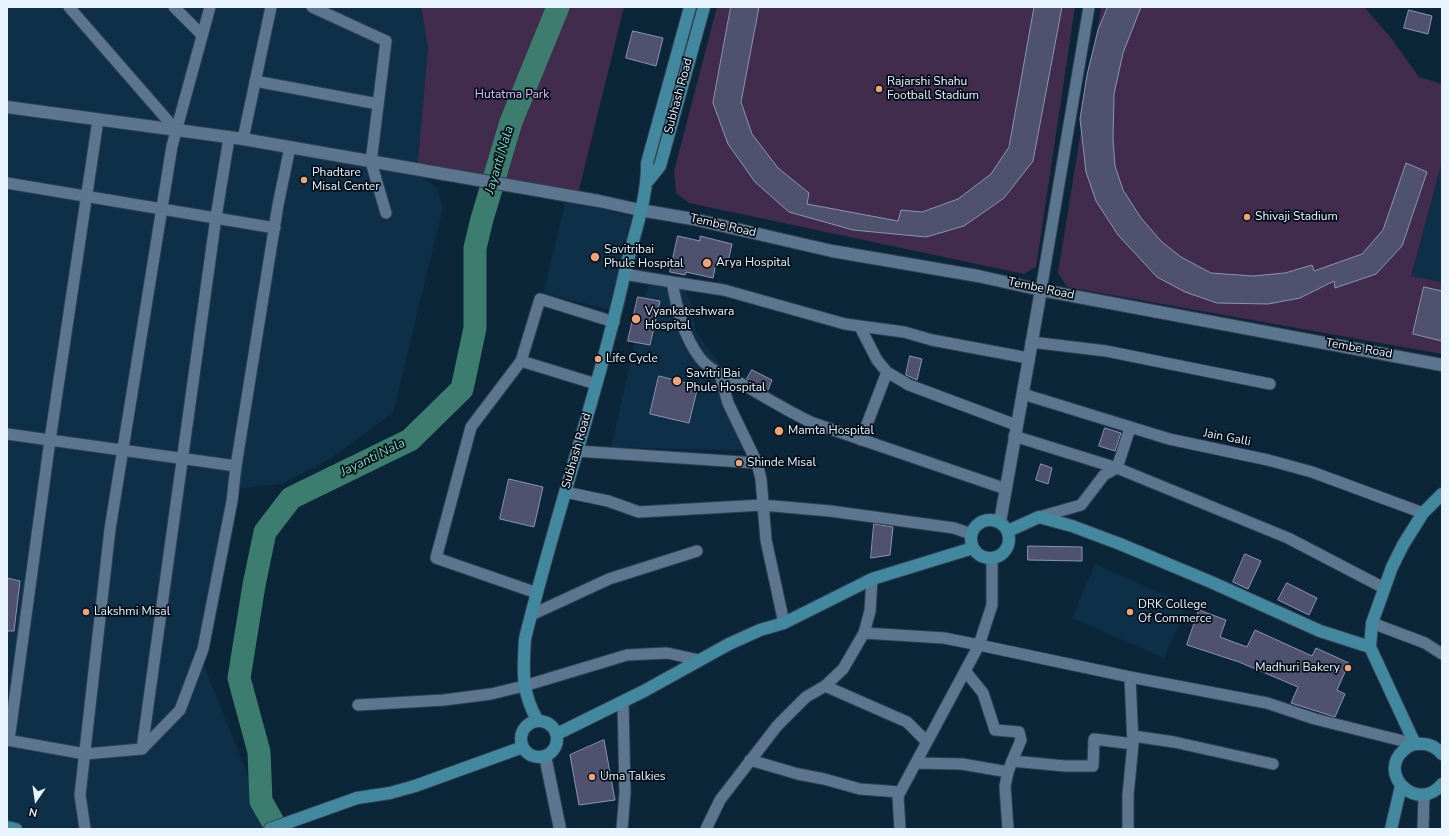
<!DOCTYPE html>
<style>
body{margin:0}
#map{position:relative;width:1449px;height:836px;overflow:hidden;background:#0c2639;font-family:"Nunito Sans",sans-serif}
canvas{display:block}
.frame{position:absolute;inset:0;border:8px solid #e7f3fe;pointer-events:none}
.north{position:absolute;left:16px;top:780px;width:40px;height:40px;-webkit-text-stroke:3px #040e17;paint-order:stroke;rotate:193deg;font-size:11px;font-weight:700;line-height:16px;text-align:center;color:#e7f3fe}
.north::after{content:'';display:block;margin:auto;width:14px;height:18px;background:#e7f3fe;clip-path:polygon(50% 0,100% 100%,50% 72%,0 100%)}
</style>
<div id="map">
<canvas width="1449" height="836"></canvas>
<div class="frame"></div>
<div class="north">N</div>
</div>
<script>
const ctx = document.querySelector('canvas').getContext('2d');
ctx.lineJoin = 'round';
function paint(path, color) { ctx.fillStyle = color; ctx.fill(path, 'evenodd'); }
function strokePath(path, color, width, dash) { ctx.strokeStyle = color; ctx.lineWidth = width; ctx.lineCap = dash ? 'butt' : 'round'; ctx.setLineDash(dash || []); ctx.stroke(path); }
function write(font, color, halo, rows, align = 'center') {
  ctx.font = font + ' "Nunito Sans",sans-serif'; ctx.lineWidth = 3.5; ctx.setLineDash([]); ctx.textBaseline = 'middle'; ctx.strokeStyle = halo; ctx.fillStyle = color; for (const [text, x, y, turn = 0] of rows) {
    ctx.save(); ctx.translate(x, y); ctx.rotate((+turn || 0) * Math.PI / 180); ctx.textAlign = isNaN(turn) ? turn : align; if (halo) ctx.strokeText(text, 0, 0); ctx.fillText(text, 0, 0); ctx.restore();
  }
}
paint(new Path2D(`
 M7,7h414l7,40 -11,124 21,18 5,19 -50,205 -63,46 -48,25 -48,5 -34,166 69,174h-253l-9,-2z
 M1442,162v120l-31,-6z
 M566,200l80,20 -23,93 -80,-20z
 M657,284l28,7 6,11 5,31 24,31 13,35 11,34v18l-133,-4 37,-161z
 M1095,564l93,41 -24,53 -92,-40z`), '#0d2f47');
paint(new Path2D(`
 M421,7h203l-47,191 -160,-27 11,-124z
 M717,7h358l-39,260 -12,7 -335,-71 -13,-10 -2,-22z
 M1101,7h263l27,31 28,39 23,7v78l-31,114 31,6v72l-375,-67 -9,-14z`), '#412c4e');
strokePath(new Path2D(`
 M277,829l-16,-28 -2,-49 -20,-74 15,-93 11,-53 26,-34 119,-58 52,-51 13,-61v-80l7,-29 29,-97 47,-115`), '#3c7d6f', 23);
const building = new Path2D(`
 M731,7h28l-18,95 11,32 26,34 31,25 -2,11 91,17 3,-11 21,2 36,-13 33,-25 18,-27 25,-140h28l-29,154 -29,37 -40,28 -38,11 -73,-7 -64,-18 -34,-30 -27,-38 -15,-41z
 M1108,7h33l-18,46 -9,41 -1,45 2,27 8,24 18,28 21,24 19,15 30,16 42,3 32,-3 27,-8 2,6 48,-17 21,-24 23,-67 21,9 -25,74 -26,28 -41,14 -1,-7 -34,17 -32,6 -51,-1 -32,-11 -28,-15 -39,-42 -22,-34 -10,-29 -6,-53 7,-44 11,-45z
 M1409,10l23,6 -4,18 -24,-6z
 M633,31l30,7 -7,28 -30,-8z
 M678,236l22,5v-5l32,8 -4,18 -11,-3 -4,19 -27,-6 -1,3 -15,-3z
 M1424,287l18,4v50l-29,-7z
 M638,297l22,4 -10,44 -22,-4z
 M910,356l12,3 -5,21 -11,-5z
 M752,370l20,10 -4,10 -21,-11z
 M659,376l39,10 -9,37 -39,-9z
 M1105,428l16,5 -6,18 -16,-5z
 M1041,464l11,4 -4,16 -12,-4z
 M509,479l34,8 -9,40 -34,-8z
 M874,524l19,3 -3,28 -19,3z
 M1028,546l54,1v14l-54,-1z
 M1245,554l16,7 -13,28 -15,-7z
 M7,578l13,3 -6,50h-7z
 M1287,583l30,15 -8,17 -31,-15z
 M1199,610l27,10 -6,17 27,10 8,-17 57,26 4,-8 33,15 -12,27 8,4 -10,23 -44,-14 7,-16 -59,-25 -52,-17z
 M604,740l11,60 -36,5 -9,-50z`);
paint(building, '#4e526f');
strokePath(building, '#8d93b3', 1);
const minor = new Path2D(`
 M69,7l107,123
 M174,7l28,28
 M312,7l74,34 -15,121 15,51
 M255,81l123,23
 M243,139l28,-132
 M7,183l268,45
 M624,274l48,8c5,26 11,54 28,76 10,13 30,20 44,27 23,13 45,27 69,38l193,66
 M672,282l52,8 121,34 59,8 28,8 96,18
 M1041,290l48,-283
 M860,327l17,33 10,12 22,13 107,40
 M1031,342l75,9 164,33
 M521,361l19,-62 74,23
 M720,374l8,29 29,60 4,16 5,61 18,83
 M1023,394l146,45 99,21 44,12 111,41
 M7,434l229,32
 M1014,436l103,32 13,-40
 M861,440l26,-68
 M577,451l180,12
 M565,492l43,9 31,11 123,-7 68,6 124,17 17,6
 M1039,517l42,-12 23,-30 13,-7 171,70 96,50
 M537,593l-101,-35 35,-131 50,-66 75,23
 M531,615l78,-36 88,-28
 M1372,623l53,20 17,11
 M864,633l80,5 35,7 151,32 137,26 48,16 100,25
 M966,672l17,21 12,37 24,2 2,8 -9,21
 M825,686l82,36 20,20
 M358,705l86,-5 47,-6 33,-8 103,-31 40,-2 32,7
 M1133,736l41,6 99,22
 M7,740l78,14 57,-5 74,-532 13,-79
 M9,740l41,-300 48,-320
 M142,749l38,-39 23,-61 29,-148 4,-35 42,-261 12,-58
 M750,760l48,14 26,5 36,10 40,3
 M916,763l46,1 46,8 4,-11 53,5h28l1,-27 39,5
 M1008,772l-3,14 3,43
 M85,829l-5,-34 30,-266 62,-383 38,-139
 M622,829l3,-36 -2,-92
 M706,829l14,-29 57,-74 29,-29 19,-11 18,-17 21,-36 6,-22 2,-32
 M900,829l-2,-33 81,-151 13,-40v-47
 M1128,829v-34l5,-51 -3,-67
 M1423,829l1,-34`);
const tertiary = new Path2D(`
 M7,107l236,32 356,62 41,9 53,9 139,32 146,25 63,14 401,75
 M1000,522l41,-232
 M545,756l15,73`);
const secondary = new Path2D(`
 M648,181l12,-15 44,-159
 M971 539a19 19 0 1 1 38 0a19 19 0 1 1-38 0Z
 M1008,531l31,-14 33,9 48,18 91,38 109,49 50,16
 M521 739a18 18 0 1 1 36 0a18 18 0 1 1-36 0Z
 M538,721c-17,-28 -15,-51 -13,-82 30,-123 72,-243 100,-367 8,-35 23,-74 22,-109l43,-156
 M557,734l87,-43 85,-47 31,-14 24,-7 88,-44 101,-31
 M1415,744l-45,-97 2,-24 20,-56 11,-22 20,-32 19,-19
 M1442,754c-6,-7 -14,-11 -24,-10 -5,0 -10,2 -14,6 -28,24 14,64 38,34
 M7,827l9,2
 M270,829l87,-31 33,-5 25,-7 108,-39
 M1391,829l10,-43`);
strokePath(minor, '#334051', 13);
strokePath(tertiary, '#334051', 14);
strokePath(secondary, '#334051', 14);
strokePath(minor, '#5b768e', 11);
strokePath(tertiary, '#5b768e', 12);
strokePath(secondary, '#4289a0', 12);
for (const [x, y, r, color] of [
 [879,89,4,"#efa376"],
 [304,180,4,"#efa376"],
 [1247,217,4,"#efa376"],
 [595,257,5,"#efa376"],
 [707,263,5,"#efa376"],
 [636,319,5,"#efa376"],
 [598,359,4,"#efa376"],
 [677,381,5,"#efa376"],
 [779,431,5,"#efa376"],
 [739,463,4,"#efa376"],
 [86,612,4,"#efa376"],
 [1130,612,4,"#efa376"],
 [1348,668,4,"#efa376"],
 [592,777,4,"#efa376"]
]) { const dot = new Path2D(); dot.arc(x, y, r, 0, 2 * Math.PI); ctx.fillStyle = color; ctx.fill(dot); strokePath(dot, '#040e17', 1.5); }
write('12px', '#e7f3fe', '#040e17', [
 ["Rajarshi Shahu",887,82],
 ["Football Stadium",887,96],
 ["Phadtare",312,173],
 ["Misal Center",312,187],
 ["Shivaji Stadium",1255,217],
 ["Savitribai",604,250],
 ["Phule Hospital",604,264],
 ["Arya Hospital",716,263],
 ["Vyankateshwara",645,312],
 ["Hospital",645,326],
 ["Life Cycle",606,359],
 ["Savitri Bai",686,374],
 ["Phule Hospital",686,388],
 ["Mamta Hospital",788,431],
 ["Shinde Misal",747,463],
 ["DRK College",1138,605],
 ["Of Commerce",1138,619],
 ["Lakshmi Misal",94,612],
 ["Madhuri Bakery",1340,668,"right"],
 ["Uma Talkies",600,777]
], 'left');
write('12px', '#e4bcff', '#040e17', [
 ["Hutatma Park",512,95]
]);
write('12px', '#e7f3fe', '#040e17', [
 ["Subhash Road",679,96,-75],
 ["Tembe Road",723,226,13],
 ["Tembe Road",1041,289,12],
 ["Tembe Road",1359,349,10],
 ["Jain Galli",1227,438,11],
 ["Subhash Road",577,451,-74]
]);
write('italic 13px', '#76dbc6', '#040e17', [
 ["Jayanti Nala",500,160,-73],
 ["Jayanti Nala",373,458,-26]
]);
</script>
